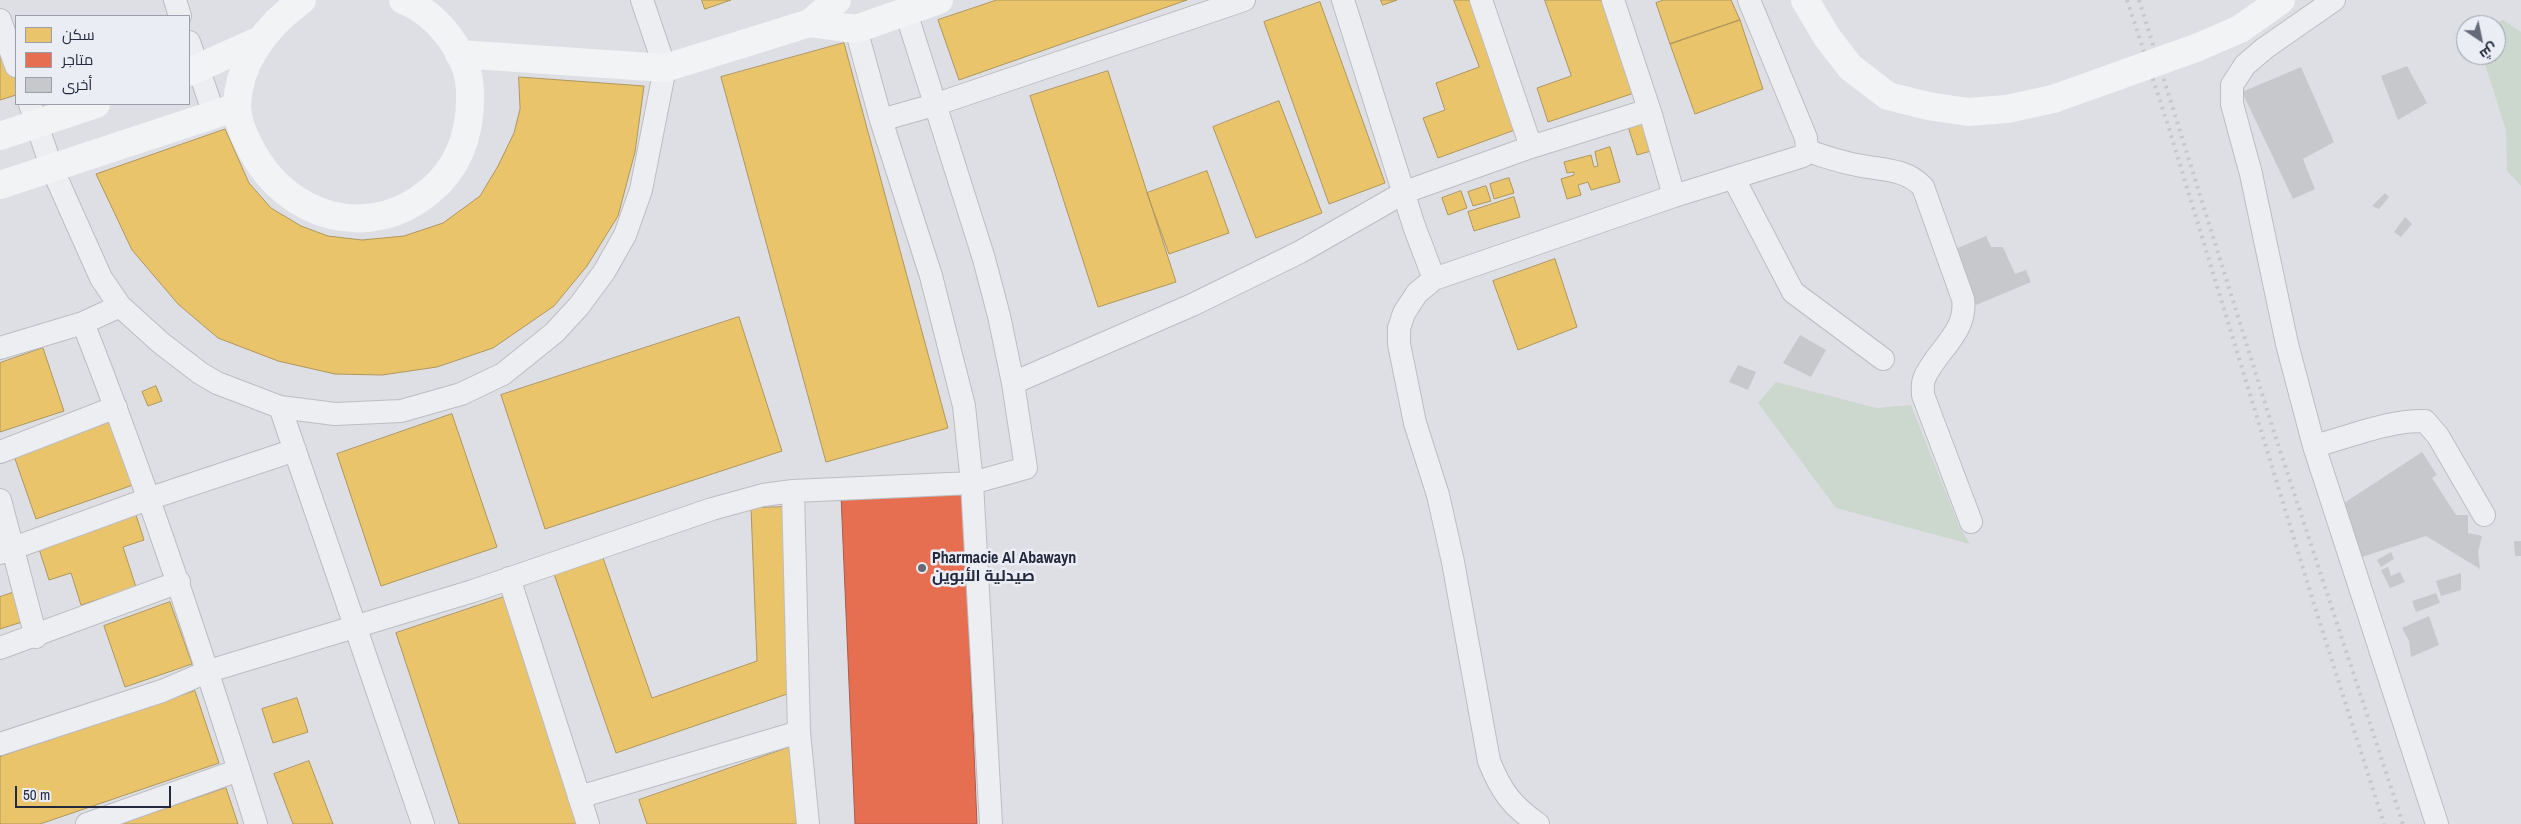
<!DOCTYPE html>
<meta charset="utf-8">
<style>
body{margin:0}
#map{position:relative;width:2521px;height:824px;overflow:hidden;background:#dedfe4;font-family:"Archivo Narrow",Cairo,sans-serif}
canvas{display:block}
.legend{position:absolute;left:15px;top:15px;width:175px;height:90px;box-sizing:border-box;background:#ebedf5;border:1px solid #9b9fac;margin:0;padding:6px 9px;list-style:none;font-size:15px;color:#242a3e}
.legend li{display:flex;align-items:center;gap:10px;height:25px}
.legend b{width:25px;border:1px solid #9b9fac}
.north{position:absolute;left:2456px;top:15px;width:50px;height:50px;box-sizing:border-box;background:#ebedf5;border:1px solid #9b9fac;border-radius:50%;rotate:146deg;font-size:14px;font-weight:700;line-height:20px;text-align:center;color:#242a3e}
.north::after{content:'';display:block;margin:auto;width:18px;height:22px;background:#656978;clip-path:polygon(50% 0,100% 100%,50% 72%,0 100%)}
.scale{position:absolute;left:15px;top:786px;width:156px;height:22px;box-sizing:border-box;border:2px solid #242a3e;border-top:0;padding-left:6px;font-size:15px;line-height:18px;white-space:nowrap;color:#242a3e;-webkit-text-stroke:4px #ebedf5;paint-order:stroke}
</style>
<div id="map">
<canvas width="2521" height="824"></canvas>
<ul class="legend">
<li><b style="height:14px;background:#e9c46a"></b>سكن</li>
<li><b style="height:14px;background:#e76f51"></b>متاجر</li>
<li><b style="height:14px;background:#c6c8cc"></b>أخرى</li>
</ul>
<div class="north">ش</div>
<div class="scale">50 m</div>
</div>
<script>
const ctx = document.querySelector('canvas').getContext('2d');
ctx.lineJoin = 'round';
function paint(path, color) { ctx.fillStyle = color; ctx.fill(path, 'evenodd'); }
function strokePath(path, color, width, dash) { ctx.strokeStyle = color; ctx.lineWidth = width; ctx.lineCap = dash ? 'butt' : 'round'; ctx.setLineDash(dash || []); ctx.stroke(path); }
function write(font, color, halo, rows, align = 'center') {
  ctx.font = font + ' "Archivo Narrow",Cairo,sans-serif'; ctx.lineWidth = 5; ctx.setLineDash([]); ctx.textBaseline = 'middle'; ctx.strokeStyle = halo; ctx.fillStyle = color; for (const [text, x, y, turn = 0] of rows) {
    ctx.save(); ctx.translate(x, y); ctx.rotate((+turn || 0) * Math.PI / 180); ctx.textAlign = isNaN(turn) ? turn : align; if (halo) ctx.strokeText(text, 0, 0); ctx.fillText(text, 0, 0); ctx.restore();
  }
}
paint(new Path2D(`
 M2503,20l18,12v154l-14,-15 -1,-41 -24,-75h14v-30h-4z
 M1776,382l101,26 34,-3 48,121 11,18 -134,-36 -78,-105z`), '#ccd7ce');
const homes = new Path2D(`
 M702,0h29l-26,9z
 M997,0h190l-228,80 -21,-60z
 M1381,0h16l-14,5z
 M1454,0h23l46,127 -85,31 -15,-40 22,-8 -9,-27 43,-16z
 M1545,0h64l31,91 -92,31 -11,-34 34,-12z
 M1664,0h67l9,20 -70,24 -14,-41z
 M1320,2l65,181 -56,21 -65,-182z
 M1740,20l23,69 -68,25 -25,-70z
 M2,40l14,41v14l-16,5v-59z
 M844,43l104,385 -122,34 -105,-385z
 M1108,71l68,211 -78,25 -68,-211z
 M519,77l125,9 -9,66 -17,64 -31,50 -33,40 -61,42 -56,19 -55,8 -47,-1 -57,-13 -60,-23 -40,-34 -46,-54 -36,-76 129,-45 24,54 22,25 30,18 27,10 34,4 42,-4 39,-13 37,-27 18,-30 16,-33 6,-24z
 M1279,101l43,112 -66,25 -43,-111z
 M1647,116l11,33 -21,6 -10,-32z
 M1610,147l10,35 -29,8 -3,-8 -10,3 3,10 -14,4 -6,-20 13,-4v-3l-7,1 -3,-11 27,-7 3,12 4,-1 -3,-14z
 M1207,171l22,62 -60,21 -22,-61z
 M1509,178l5,15 -20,6 -4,-15z
 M1486,186l5,15 -18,5 -5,-14z
 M1461,191l6,17 -19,7 -6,-17z
 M1514,197l6,20 -46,14 -6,-19z
 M1555,259l22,68 -59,23 -25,-69z
 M739,317l43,134 -237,78 -44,-134z
 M43,348l21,63 -64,21v-69z
 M156,386l6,15 -14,5 -6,-14z
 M452,414l45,133 -116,39 -44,-132z
 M111,422l22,63 -97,34 -22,-63z
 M786,507l7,185 -177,61 -63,-182 49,-16 50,143 105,-37 -6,-153z
 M136,515l8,25 -21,7 13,40 -55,18 -10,-32 -22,7 -11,-34z
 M15,592l10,29 -25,8v-32z
 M504,597l75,227h-120l-63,-191z
 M170,602l22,62 -67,23 -21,-61z
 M195,691l24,72 -179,61h-40v-67z
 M297,698l11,34 -35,11 -11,-34z
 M793,746l7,78h-153l-8,-24z
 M309,761l24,63h-40l-19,-50z
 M226,788l12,36h-118z`);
paint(homes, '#e9c46a');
strokePath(homes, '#ae965d', 1);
const shops = new Path2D(`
 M963,490l14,334h-122l-14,-329z`);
paint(shops, '#e76f51');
strokePath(shops, '#ac5a4b', 1);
paint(new Path2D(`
 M2407,66l20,37 -29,17 -17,-44z
 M2301,67l33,75 -31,17 12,30 -22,10 -51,-107z
 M2385,193l4,4 -10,12 -7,-3z
 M2405,217l7,7 -11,13 -7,-5z
 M1986,236l5,11h12l12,27 11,-4 5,12 -55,23 -23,-55z
 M1800,335l26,15 -15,27 -28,-14z
 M1738,365l18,7 -8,18 -19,-8z
 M2422,452l15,23 -5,3 24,37h12v18l14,3 -4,16 2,17 -54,-33 -67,22 -18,-53z
 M2514,541h7v15h-6z
 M2391,552l3,7 -13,8 -4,-7z
 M2388,567l3,9 9,-4 5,10 -15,6 -9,-18z
 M2461,573v17l-20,6 -5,-15z
 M2436,593l4,10 -24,9 -4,-11z
 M2429,616l10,29 -28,12 -2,-16 -7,-13z`), '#c6c8cc');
const street = new Path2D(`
 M175,0l5,16
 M1343,0l71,226 20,53
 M1481,0l50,147
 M1613,0l38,115 23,81
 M2334,0l-69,48 -20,17 -13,20v19l19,70 36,170 27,102 123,378
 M0,20l16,46
 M856,29l25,91 50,156 33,130 8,77 19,341
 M189,42l25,72
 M30,104l21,62 50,112 19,28 41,37 39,30 17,10 63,24 55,7 66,-3 60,-17 42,-20 51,-41 25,-27 25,-34 21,-37 16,-45 24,-122 -23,-68
 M881,120l53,-15 310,-105
 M1807,151c17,5 33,11 50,14 24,5 48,3 66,22l40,112c5,34 -28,52 -39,80 -2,5 -1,11 -1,16l48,127
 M1734,179l59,113 90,67
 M83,323c65,165 120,332 173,501
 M0,348l83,-25 37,-17
 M1013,383l179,-78 108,-53 105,-60 126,-45 118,-37
 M280,407l143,417
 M2314,446c35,-9 75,-26 111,-25l13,15 46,79
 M0,452l116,-45
 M793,491l6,241 9,92
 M0,500l36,137
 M0,553l148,-54 147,-49
 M509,578l79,246
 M0,648l179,-66
 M0,744l162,-53 47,-20 264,-80 239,-82 51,-14 30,-4 179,-8 54,-15 -13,-85 -14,-67 -15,-57 -78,-247
 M579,797l220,-65
 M87,824l152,-54
 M1538,824c-27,-19 -37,-33 -49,-63l-36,-199 -15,-67 -23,-72 -16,-79v-16l5,-15 13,-20 17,-14 240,-83 129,-40 4,-5 -1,-13 -57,-138`);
strokePath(street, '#bcbdc2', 24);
strokePath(street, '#edeef1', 22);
strokePath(new Path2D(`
 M302,0c-35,26 -63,60 -65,105 0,17 8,32 15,46 36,67 118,91 178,40 30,-25 41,-60 40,-98 0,-38 -32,-79 -67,-93
 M1805,0l22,37 23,30 38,29 40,10 40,6 39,-3 46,-10
 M810,23l46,6 83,-29
 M2196,48l44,-19 41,-29
 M459,54l206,14 145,-45 27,-23
 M189,72l71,-32
 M0,136l96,-32
 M0,185l237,-78`), '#f2f3f5', 28);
strokePath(new Path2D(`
 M2127,0l40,122 146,479 71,223
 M2139,0l136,435 128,389`), '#c6c8cc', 4, [2.5, 5]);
strokePath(new Path2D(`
 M2053,99l143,-51`), '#f2f3f5', 28);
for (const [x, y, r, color] of [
 [922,568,5,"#656978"]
]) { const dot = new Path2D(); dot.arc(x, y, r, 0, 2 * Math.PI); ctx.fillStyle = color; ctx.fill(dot); strokePath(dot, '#ebedf5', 2); }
write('bold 16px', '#242a3e', '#ebedf5', [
 ["Pharmacie Al Abawayn",932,559],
 ["صيدلية الأبوين",932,577]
], 'left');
</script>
